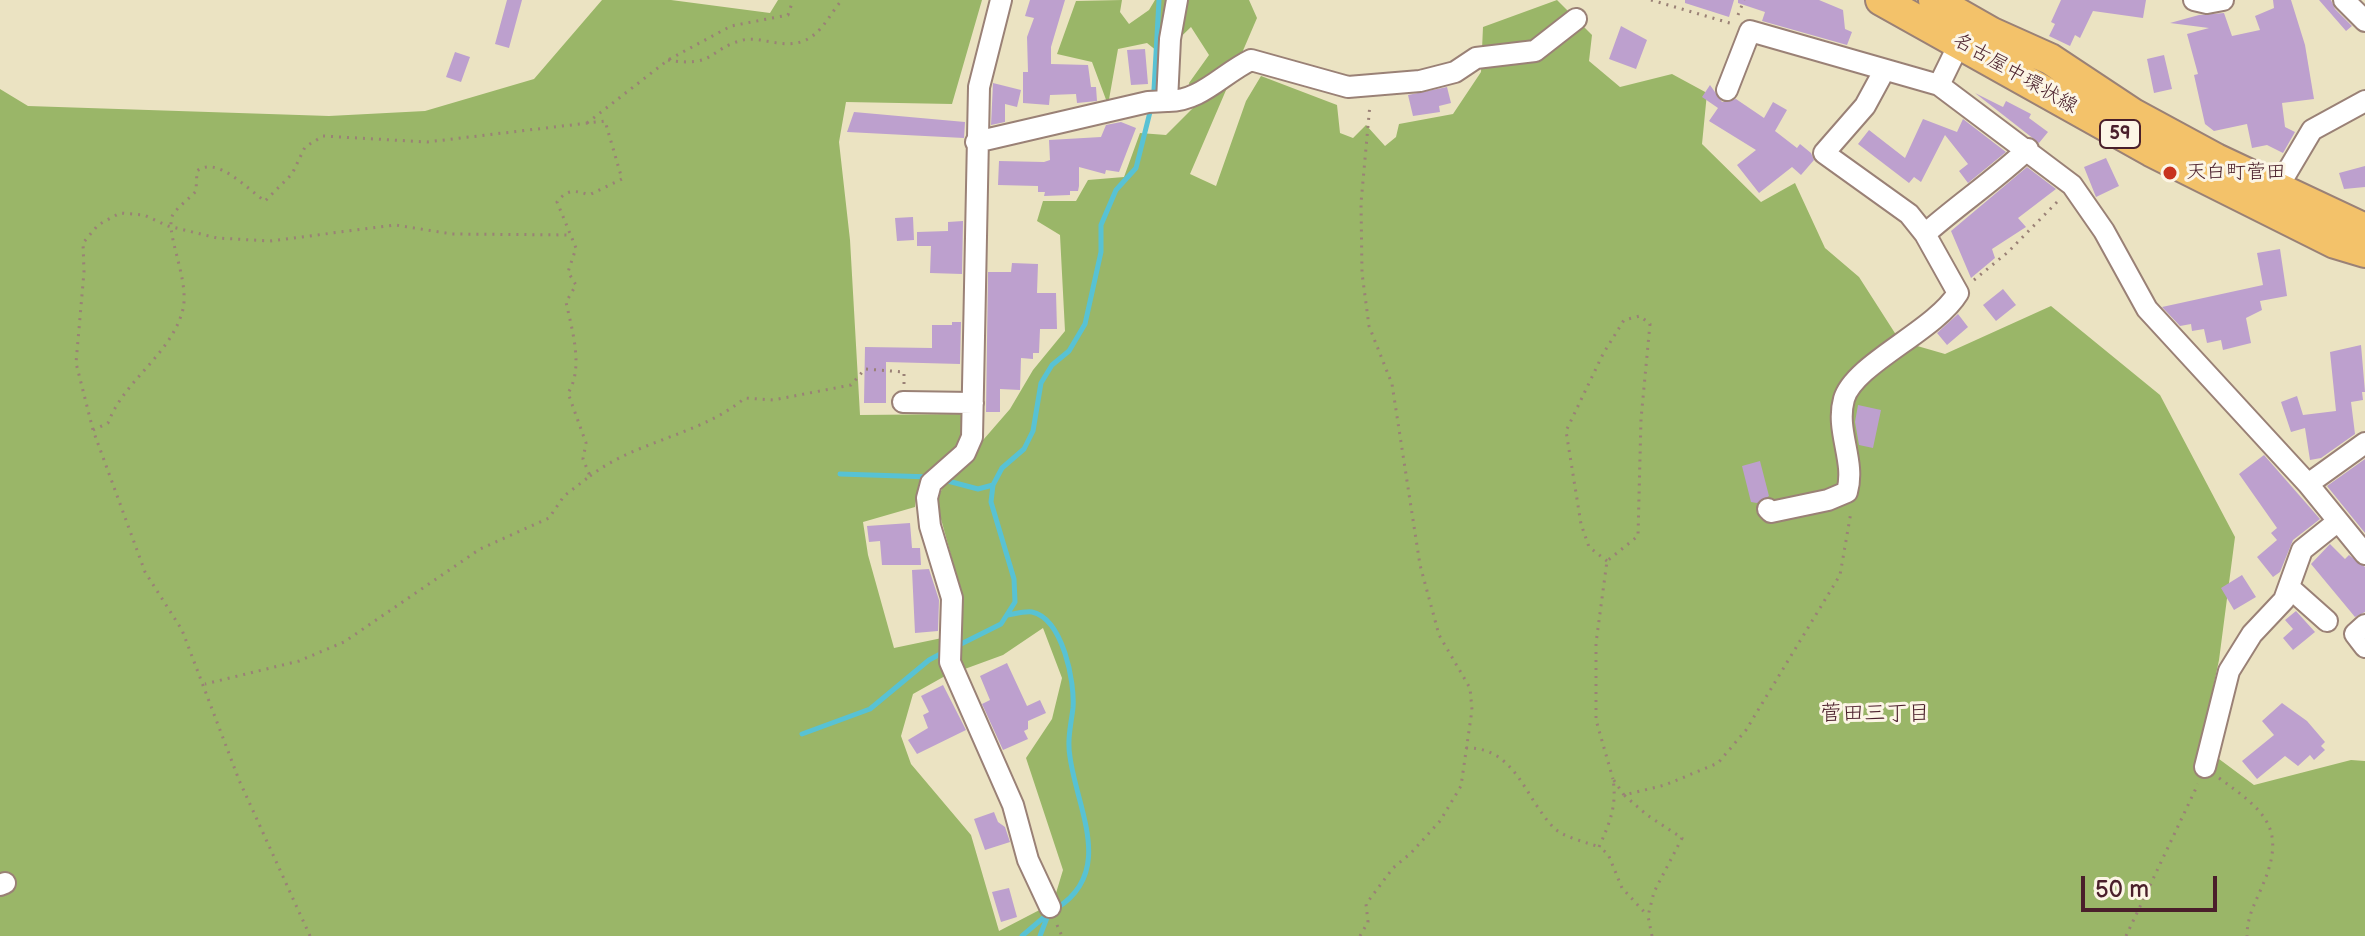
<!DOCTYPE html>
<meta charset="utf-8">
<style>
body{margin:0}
#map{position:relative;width:2365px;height:936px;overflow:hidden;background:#ebe3c2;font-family:"Balsamiq Sans",sans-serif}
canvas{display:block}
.scale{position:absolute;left:2081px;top:876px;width:136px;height:36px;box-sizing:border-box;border:4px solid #4a1f2b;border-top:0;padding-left:10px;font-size:24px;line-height:28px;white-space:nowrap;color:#4a1f2b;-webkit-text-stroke:6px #fcf5e5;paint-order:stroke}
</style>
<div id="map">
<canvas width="2365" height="936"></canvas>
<div class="scale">50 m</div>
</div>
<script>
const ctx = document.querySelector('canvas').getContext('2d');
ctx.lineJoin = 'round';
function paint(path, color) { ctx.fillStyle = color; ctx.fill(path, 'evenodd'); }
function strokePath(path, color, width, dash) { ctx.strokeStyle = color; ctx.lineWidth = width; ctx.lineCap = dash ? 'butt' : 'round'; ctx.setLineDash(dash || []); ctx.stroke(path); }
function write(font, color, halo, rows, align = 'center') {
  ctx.font = font + ' "Balsamiq Sans","Klee One",sans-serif'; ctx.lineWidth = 6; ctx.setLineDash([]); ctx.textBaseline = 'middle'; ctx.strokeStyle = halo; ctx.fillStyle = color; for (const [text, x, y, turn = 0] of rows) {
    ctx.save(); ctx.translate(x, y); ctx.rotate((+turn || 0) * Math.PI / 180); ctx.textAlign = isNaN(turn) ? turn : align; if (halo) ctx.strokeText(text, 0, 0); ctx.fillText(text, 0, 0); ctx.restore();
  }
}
paint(new Path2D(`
 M602,0h69l99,13 8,-13h204l-30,104 -106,-2 -7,40 11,98 10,175 104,-1c-1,53 -43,48 -49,93l-52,15 5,33 26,93 48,-10 3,38 -32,18 -12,42 10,28 60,71 28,96 54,-28 10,-33 -37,-112 26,-39 10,-41 -19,-50 -40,27 -41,15 -3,-11 3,-64 -26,-94 8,-16 66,-76 23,-39 32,-39 -5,-96 -23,-14 6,-20h33l12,-21 36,-3 16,-44 26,2 28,-28 -5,-24 20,-28 -18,-28 -29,28 -15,-12 -29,6 -10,56 -16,-43 -35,-8 19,-53 46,-1 -2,12 9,12 20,-14 6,-10h94l8,18 -67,156 26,12 30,-85 15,-25 76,29 3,28 13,5 13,-13 19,21 11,-9 3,-13 54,-10 28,-42 2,-45 74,-27 35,35 -3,26 31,26 52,-13 35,19 -5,51 59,58 34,-19 30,65 34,29 41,64 45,13 106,-48 109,89 75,142 -16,123 -15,70 11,26 39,29 97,-25 14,1v175h-2365v-847l28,17 301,10 96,-5 109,-32z`), '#9ab668');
strokePath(new Path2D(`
 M1154,90l5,-90
 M840,474l91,3
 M944,480l34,9 15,-4
 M1008,615c6,-1 17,-4 24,-3 31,7 43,70 41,96 -2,16 -6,32 -3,49 7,52 45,114 -13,151
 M957,646l44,-22 14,-22 -1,-23 -23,-77 2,-17 9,-17 22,-19 9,-18 8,-48 11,-18 17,-14 16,-27 16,-72v-27l15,-35 20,-22 15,-60
 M802,734l68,-25 59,-49 15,-8
 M1022,936l27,-23
 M1040,936l8,-21`), '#58c2d4', 5);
paint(new Path2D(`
 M507,0h15l-13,48 -14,-4z
 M1030,0h35l-14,47v17l37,1 3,22h5l1,14 -20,2 -1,-9 -26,1 -1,10 -26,-2v-31h5l-1,-35 7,-19 -9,-2z
 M1685,0h49l-5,17 -44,-14z
 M1738,0h81l24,10 2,19 7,3 -5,13 -85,-24 3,-9 -27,-9z
 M2061,0h85l-3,18 -50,-7 -13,27 -5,-3 -5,11 -21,-10 6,-12 -4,-2z
 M2273,0h18l14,45 9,54 -32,4 3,24 10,5 -12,21 -16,-8 -15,3 -5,-24 -33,7 -9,-7 -11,-49 4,-1 -11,-40 22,-6 -39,-5 29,-8 25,-2 8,23 28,-6 -5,-14 19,-8z
 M2319,0h12l4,9 17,17 -6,5z
 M1621,26l26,14 -11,29 -27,-10z
 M1145,49l3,35 -17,1 -4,-35z
 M455,52l15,5 -9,25 -15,-5z
 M2164,55l8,34 -18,4 -7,-34z
 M993,83l28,7 -4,17 -12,-3v18l-14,3z
 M1710,85l12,17 14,-3 28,19 9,-16 14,8 -12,21 22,17 3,-4 11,9 3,7 -13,15 -9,-8 -33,26 -22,-28 19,-15 -47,-29 9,-13 -16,-11z
 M1447,87l4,16 -12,3 1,6 -27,4 -5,-21z
 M1975,93l28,14 3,-6 25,13 -2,4 19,14 -9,11z
 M854,112l111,10 -1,16 -117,-6z
 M1923,119l34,13 6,-13 43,33 -38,31 -9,-12 9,-7 -23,-29 -24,47 -7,-5 -5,6 -51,-39 11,-14 36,28z
 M1121,122l15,6 -17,44 -13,-2 -1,4 -26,-7v19l-1,5h-8v4l-26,1 1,-4h-7v-6l-40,-1 1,-24 45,1 6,-2 -1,-20 52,-3 5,-12z
 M2106,158l13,28 -23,11 -12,-30z
 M2365,166v21l-21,2 -5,-16z
 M2027,167l29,22 -38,29 8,9 -34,22 3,9 -24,20 -20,-47z
 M913,217l1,23 -17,1 -2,-23z
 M963,221l-1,53 -32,-1 1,-27h-14v-14l31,-1v-9z
 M2280,249l7,47 -27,5 2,9 -16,8 5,25 -28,7 -2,-10 -14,3 -3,-14 -12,2 -1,-7 -11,2 -18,-19 101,-22 -6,-32z
 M1012,263l26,1 -1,29h19l1,36h-17l-1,24h-6v6l-12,-1 -1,32 -20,-1v23h-14l2,-140h23z
 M2003,289l13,16 -20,16 -13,-16z
 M1958,314l10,13 -21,18 -10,-12z
 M952,322h9l-1,42 -74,-2v41h-22l1,-56 67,1v-23h20z
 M2361,345l4,47h-3l1,8 -12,2 4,32 -34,24 -11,2 -5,-32 -14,4 -10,-30 16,-6 6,19 33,-4 -6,-59z
 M1858,405l23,5 -8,38 -14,-3 -4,-23z
 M2264,455l56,64 -27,21 -13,32 -7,5 -16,-20 20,-17 -6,-7 6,-5 -38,-54z
 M2365,459v74l-38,-47z
 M1760,461l9,35 -12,7 -6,-1 -9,-36z
 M910,523l2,25h8l1,17h-39l-2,-24 -11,1 -2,-16z
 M2330,544l15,15 4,-4 16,12v45l-10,5 -44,-53z
 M929,569l10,31 -1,31 -23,2 -3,-63z
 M2242,575l14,22 -22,13 -13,-22z
 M2296,611l19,21 -22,18 -10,-12 10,-9 -8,-9z
 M1007,663l20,43 13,-6 6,13 -18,8v8l-4,2 4,8 -25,11 -21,-46 8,-4 -10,-24z
 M943,685l23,45 -49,24 -9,-14 20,-12 -5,-13 6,-3 -8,-16z
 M2282,703l25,18 18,21 -4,4 4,4 -11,10 -4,-5 -12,11 -13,-10 -28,23 -15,-18 32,-26 -12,-14z
 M994,812l4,10 7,5 5,15 -25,8 -11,-31z
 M1009,888l8,29 -16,5 -9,-30z`), '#bda0ce');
const street = new Path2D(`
 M1001,0l-22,87 -7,350 -7,16 -34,30 -4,15 3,28 22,72 -2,64 63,143 15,55 22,47
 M2194,0l13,3 16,-3
 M2344,0l21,21
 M1960,42l-21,43 133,100 32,46 43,78 161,175 57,70
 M1727,90l23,-59 189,54
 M1167,101c33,1 55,-27 84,-41l97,27 72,-6 35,-9 21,-14 59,-7 41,-32
 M976,142l172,-40 19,-1 3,-62 7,-39
 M2277,189l35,-59 53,-29
 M1925,234c34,-30 70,-54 103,-85
 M903,402l70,1
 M2308,484l57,-41
 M1768,509l3,3 57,-12 19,-8c9,-31 -12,-61 -3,-93 10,-35 91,-68 114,-106l-33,-59 -16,-20 -85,-61 41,-47 19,-35
 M2291,589l36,32
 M2365,625l-10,9 10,13
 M2205,767l24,-96 23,-37 32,-34 18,-50 35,-28
 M0,885l5,-2`);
const primary = new Path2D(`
 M1881,0l270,151 184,92 30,9
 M1934,0l58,33 58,26 83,55 83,45 149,70`);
strokePath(street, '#9a8176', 24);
strokePath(primary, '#9a8176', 34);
strokePath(new Path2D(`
 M1651,0l82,24
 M1738,15l6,-15
 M668,60c47,8 40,-11 75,-20 21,-5 47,15 72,-6 10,-8 18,-24 27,-34
 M587,123l81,-63 63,-34 57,-11 5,-15
 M1974,280l34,-28 51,-52
 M93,430l15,-7c16,-43 64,-69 75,-114 7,-31 -21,-81 -9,-96 6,-8 15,-14 22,-22l1,-20c20,-16 50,18 68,30l27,-27 13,-27 18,-11 104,6 178,-21 17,58 -33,16c-14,-5 -22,-6 -32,7l19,46 -8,24 8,13 -10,17c6,28 18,66 2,91l18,50 -3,16 7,17 -26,20 -15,22 -69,31 -136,93 -45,19 -94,23
 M590,476c47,-36 109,-40 155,-78l28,2 78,-15 14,-16 39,3v12
 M1607,561l-18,-14 -8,-23 -15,-93 37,-77 21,-34 16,-4 10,8 -9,95 -3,117 -31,25 -11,82v77l17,59
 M1466,748c49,-1 58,48 87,79 9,10 33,15 46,20
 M2219,778c47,34 69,51 42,111 -7,16 -14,29 -14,47
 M1624,795l-11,-16c4,27 -3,43 -14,68l9,7 14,34 25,27
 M1057,925l5,11
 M310,936l-71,-156 -57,-150 -37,-58 -52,-142 -17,-67 8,-91 -1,-29 15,-18 22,-12 24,2 24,11 49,12 53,3 125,-16 57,9 120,1
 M1360,936l8,-14 -2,-18 27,-36 18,-15 29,-32 21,-35 11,-76 -2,-22 -31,-53 -19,-70 -28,-181 -23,-58 -7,-53 -1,-70 9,-99
 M1652,936l-4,-20 6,-24 28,-54 -35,-23 -23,-20 41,-10 53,-22 28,-33 94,-155 11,-63
 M2126,936l72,-152`), '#9a8176', 3, [2, 6]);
strokePath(street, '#fff', 20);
strokePath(primary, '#f3c26a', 30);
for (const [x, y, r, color] of [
 [2170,173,8,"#c8321e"]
]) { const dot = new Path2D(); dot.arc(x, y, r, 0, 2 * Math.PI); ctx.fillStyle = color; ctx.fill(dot); strokePath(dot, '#fcf5e5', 3); }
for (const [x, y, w] of [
 [2120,134,40]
]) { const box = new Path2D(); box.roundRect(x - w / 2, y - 14, w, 28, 6); ctx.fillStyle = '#fcf5e5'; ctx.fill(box); strokePath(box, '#4a1f2b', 2); }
write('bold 18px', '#4a1f2b', null, [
 ["59",2120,134]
]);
write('20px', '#4a1f2b', '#fcf5e5', [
 ["名古屋中環状線",2015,74,30]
]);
write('20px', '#4a1f2b', '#fcf5e5', [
 ["天白町菅田",2186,173]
], 'left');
write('22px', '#4a1f2b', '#fcf5e5', [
 ["菅田三丁目",1875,714]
]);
</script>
